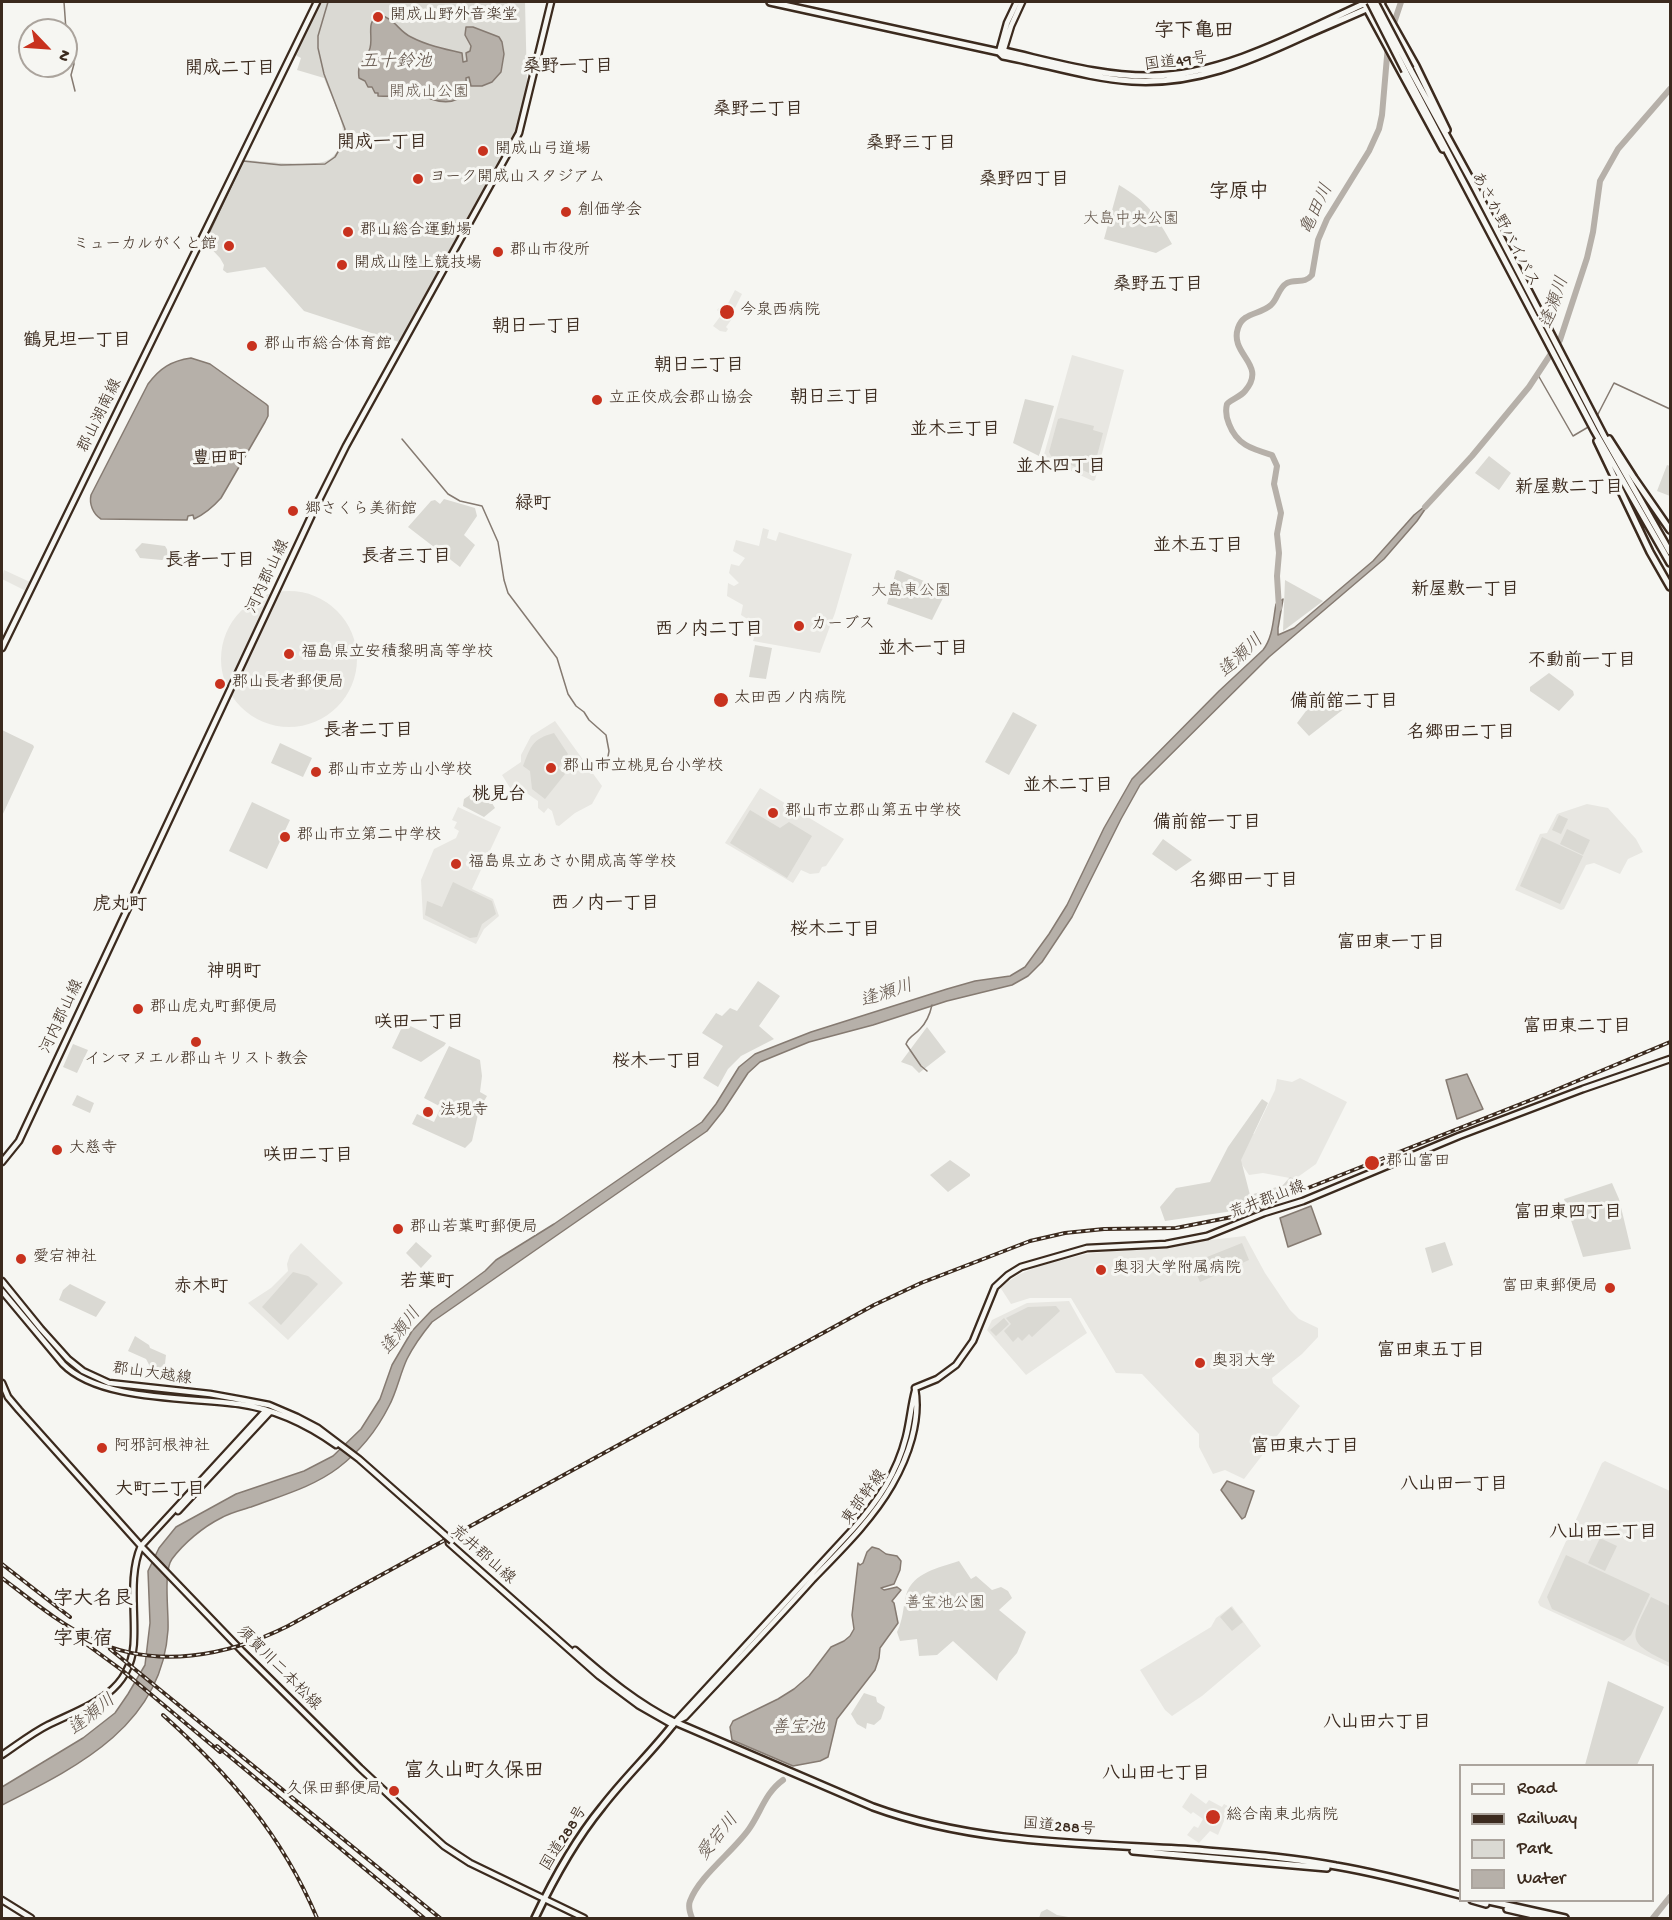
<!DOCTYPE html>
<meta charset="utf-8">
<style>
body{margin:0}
#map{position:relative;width:1672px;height:1920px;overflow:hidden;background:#f6f6f2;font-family:"Gochi Hand",sans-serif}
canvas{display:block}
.frame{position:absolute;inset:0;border:3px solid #3b2a1e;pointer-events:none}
.legend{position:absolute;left:1459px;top:1764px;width:195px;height:138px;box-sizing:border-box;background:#f6f6f2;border:2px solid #aba49d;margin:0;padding:8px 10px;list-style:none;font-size:18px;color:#3b2a1e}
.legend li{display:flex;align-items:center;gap:12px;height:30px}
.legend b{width:30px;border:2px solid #aba49d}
.north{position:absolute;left:18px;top:18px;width:60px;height:60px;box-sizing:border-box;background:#f6f6f2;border:2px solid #aba49d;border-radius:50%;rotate:115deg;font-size:16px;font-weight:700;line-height:24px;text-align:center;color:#3b2a1e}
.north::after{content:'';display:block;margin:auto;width:21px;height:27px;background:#c8321e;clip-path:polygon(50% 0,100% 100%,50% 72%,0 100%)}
</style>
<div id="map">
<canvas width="1672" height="1920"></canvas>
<div class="frame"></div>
<ul class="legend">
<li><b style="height:8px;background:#f6f6f2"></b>Road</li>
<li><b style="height:8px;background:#3b2a1e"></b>Railway</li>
<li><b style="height:16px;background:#dad9d3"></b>Park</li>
<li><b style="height:16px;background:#b6b0a9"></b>Water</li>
</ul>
<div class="north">N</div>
</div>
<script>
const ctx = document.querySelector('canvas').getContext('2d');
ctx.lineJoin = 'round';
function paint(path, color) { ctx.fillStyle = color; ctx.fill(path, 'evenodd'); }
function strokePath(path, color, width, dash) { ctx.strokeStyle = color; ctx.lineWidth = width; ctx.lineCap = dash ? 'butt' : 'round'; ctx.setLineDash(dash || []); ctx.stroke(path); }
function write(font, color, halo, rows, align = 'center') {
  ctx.font = font + ' "Gochi Hand","Klee One",sans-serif'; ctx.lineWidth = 6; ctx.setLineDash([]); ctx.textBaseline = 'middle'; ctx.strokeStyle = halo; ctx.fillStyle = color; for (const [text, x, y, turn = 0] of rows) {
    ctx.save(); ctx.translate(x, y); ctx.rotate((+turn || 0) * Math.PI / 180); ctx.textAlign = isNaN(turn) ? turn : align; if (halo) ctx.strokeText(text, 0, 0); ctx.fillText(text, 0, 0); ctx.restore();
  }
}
paint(new Path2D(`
 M735,290l7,4 -10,20 2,2 -8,11 2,2 -2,3 -6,-1 -7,-5 9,-12 -5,-4 2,-2 5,3z
 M1072,355l52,15 -29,110 -2,1 -50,-23z
 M763,528l6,2 -2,8 9,3 3,-9 73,22 -17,59 -15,40 -67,-12 3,-10 -9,-3 2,-8 -8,-5 2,-10 -16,-9 1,-13 6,3 5,-3 -10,-10 2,-9 8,2 6,-8 -12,-7 3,-11 23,6z
 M4,570l26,12 -4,9 -24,-12z
 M221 659a68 68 0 1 1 136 0a68 68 0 1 1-136 0Z
 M555,721l47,65 -10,18 -17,9 -16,13 -3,-1 -4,-14 -4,-3 -4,5 -6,-5v-7l-13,-9 -10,4 -13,-21 19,-13v-7l10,-19z
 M760,788l84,51 -18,27 -4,1 -3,6 -9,1 -9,-4 -8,13 -68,-40z
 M1587,804l21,4 28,31 7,13 -15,7 -8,15 -26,-11 -8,2 -22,44 -3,1 -46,-20 25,-56 7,-1 10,-19z
 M458,807l43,20 -29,62 21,10 6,17 -15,13 -8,15 -53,-25 -2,-39 13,-31 22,-11 3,-7 -5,-3 3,-6 -5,-2z
 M1300,1078l47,24 -31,62 -21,15 -32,-6 -14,2 -10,-15 13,-26h2l21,-44 2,-11 15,3z
 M1245,1236l20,37 25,37 9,9 19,9v9l-16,17 -30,24 1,5 27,23 -56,73 -19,-9 -12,4 -14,-27v-13l-57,-60 -26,-1 -45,-75h-41l-19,6 -11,-17 18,-12 21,-9 47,-12z
 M301,1243l42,40 -55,57 -40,-37 23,-15 17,-17 -1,-7 3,-9z
 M1069,1301l18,32 -61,42 -39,-45 5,-10 35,-17z
 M1605,1461l65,30v176l-130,-61 -2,-4 64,-139z
 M1232,1606l29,40 -59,50 -30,20 -7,-6 -25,-40 71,-43 5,-9z
 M1191,1793l15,11 3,-4 13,7 2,-3 6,3 -12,28 -8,-4 -11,12 -12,-8 7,-9 4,2 5,-9 -10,-7 -2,2 -9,-7z`), '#e8e7e2');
paint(new Path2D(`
 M319,2h206l2,84 -10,41 -118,215 -95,-31 -39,-44 -38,6 -4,-3 1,-5 -4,-7 -15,-16 38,-82c18,1 68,7 83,1 11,-4 18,-20 17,-30 -2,-17 -13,-37 -19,-53l-27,-8 4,-12 -8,-4z
 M1119,185c30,18 36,29 53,59l-16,9 -52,-14z
 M1025,399l29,7 -15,50 -26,-13z
 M1061,418l33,8 -1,4 10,3 -10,38 -4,2 -38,-17 -2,-4 9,-33z
 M1489,456l22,17 -12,17 -24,-17z
 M1667,465l3,1v30l-13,-5z
 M444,499l31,9 2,8 -13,19 11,10 -15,22 -52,-40 23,-26 4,-1 5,4z
 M142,543l23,3 3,5 -1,6 -5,3 -22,-2 -5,-8z
 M898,570l47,20 1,2 -14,28 -45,-16 9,-33z
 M1285,580l38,21 -40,30z
 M755,645l17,3 -6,31 -17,-2z
 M1549,673l24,18 1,4 -15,16 -29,-20v-4z
 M1321,691l24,17 -36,28 -12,-13z
 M1013,712l24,13 -28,50 -24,-13z
 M2,730l31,15 1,2 -32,69z
 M554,733l14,21 -10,14 7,6 -20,25 -13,-10 -2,-18 -7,-5c8,-20 9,-27 31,-33z
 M280,743l32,15 -9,19 -32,-14z
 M482,787l13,21 -11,9 -21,-11 1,-7z
 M252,802l38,18 -23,49 -38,-18z
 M750,810l30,18 9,-6 23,14 -25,42 -57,-35z
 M1559,815l9,4 -7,15 -9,-4z
 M1567,829l23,11 -7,15 -23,-11z
 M1542,837l41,19 -23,48 -40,-18z
 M1163,839l29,21 -16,11 -24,-17z
 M453,882l39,19 4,13 -14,10 -5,13 -7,1 -45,-23 2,-14 15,6z
 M758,981l22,15 -21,30 15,13 -33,17 -13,13 -10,18 -15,-9 20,-32 -21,-13 14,-20 6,3 8,-8 7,3z
 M404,1023l42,20 -2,3 -23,16 -29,-14z
 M927,1027l19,25 -27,21 -7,-7 -11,-4z
 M73,1044l15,6 -11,23 -14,-6z
 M449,1046l31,14 2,16 -2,16 7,4 -8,14 -7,31 -7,7 -53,-24 5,-10 17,8 7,-15 -17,-9z
 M77,1095l17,8 -4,10 -18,-8z
 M1262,1099l6,4 -27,57 9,35 33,-10 7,-8 7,3 -5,8 -52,22 -75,11 -5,-14 16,-19 34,-6 18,-35z
 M950,1160l20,14v2l-22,16 -18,-17z
 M1612,1183l7,16 12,50 -48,8 -19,-58z
 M416,1242l16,14 -11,12 -15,-15z
 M1445,1242l8,23 -21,8 -7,-25z
 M1242,1243l7,17 -49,22 -8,-19z
 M293,1272l15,4 10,8 -37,41 -19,-18z
 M70,1284l36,18 -10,15 -37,-17 4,-10z
 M1056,1306l4,5 -28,26 -3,-3 -7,7 -4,-4 -5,5 -9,-11 7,-7 -5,-6 22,-11z
 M1004,1318l5,6 -13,12 -6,-6z
 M135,1336l14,9 1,3 16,7 -2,17 -2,2h-8l-8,-15 -18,-8z
 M1600,1538l17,8 -12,25 -17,-8z
 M1566,1555l84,39 -19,41 -7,6 -72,-32 -5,-12z
 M959,1561l12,18 5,-3 16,14 9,-3 7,4 4,7 -13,12 27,22 -9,21 -18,21 -2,7 -44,-40 -16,14 -18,1 -2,-17 -17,2 -3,-9c6,-12 6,-24 9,-37 7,-23 33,-27 53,-34z
 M1651,1597l19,9v57c-46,-22 -39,-24 -19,-66z
 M1231,1607l12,15 -11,9 -12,-14z
 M1608,1681l56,26 -27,58h-52z
 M864,1693l12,4 1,5 8,5 -4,12 -7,6 -7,-2 -1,6 -9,-5 -6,-10z
 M1047,1909l10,6 17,3h-35l2,-6z`), '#dad9d3');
const water = new Path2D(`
 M379,15c16,3 19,16 32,22 15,8 33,12 51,16l1,9 4,-1 -1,-8 4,-2 1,-5 -6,-11 1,-8h7l26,10 3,5 2,12 -3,18 -9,10 -10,4h-11l-2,-9 -3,1c2,22 -15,28 -35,21 -6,-2 -9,-9 -16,-9 -7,-1 -11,3 -18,5 -5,2 -12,1 -19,1v-3h-3l-3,-6h-4l-3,-6 -6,-3c-2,-17 4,-13 10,-27 6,-12 -5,-29 10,-36z
 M191,358l19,6 56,40 2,2v10l-3,6 -44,76c-8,9 -16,16 -27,21l-1,-4 -5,1 -1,4 -86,-1c-8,-5 -12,-15 -10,-24l57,-111c12,-16 23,-23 43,-26z
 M1430,502l-13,19 -33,38 -115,98 -129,128 -19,34 -49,98 -30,45 -14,14 -16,9 -65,16 -74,24 -64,17 -49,20 -12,11 -25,38 -16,20 -275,191c-9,11 -18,23 -25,37 -7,15 -10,32 -18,47 -12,24 -30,46 -51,62 -25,19 -58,28 -87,39 -10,3 -22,6 -30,11 -18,9 -37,25 -49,41 -9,12 -3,55 -4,71 -6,96 -91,137 -166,175v-18l81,-49 32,-25 13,-19 17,-29 5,-42 -2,-52 11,-23 17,-21 60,-33 68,-23 29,-15 28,-27 19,-30 12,-34 20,-34 20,-21 53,-39 11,-11 58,-36 148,-102 14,-18 23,-37 16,-13 56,-22 136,-43 28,-8 35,-5 15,-9 24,-33 18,-29 37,-77 28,-49 87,-88 44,-41c10,-13 10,-30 13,-46l7,-5 -5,29v7l16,-7 79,-67 41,-46z
 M1467,1074l16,35 -26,10 -11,-39z
 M1311,1206l10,28 -33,13 -8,-29z
 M1227,1481l27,10 -9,26 -3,2 -21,-29z
 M872,1547l7,2 7,5 11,2 4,5 -1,9 -6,14 -13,4 3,2 13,-3 4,3 -9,11 2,2 4,20 -18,25 -1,10 -4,12 -38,49 -9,38 -8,4 -27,5 -61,-26 -2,-13 3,-6 45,-22 16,-10 15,-13 22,-29 13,-6 6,-5 4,-7 -2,-14 6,-52 2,2 3,-2 4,-11z`);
paint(water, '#b6b0a9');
strokePath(water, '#857a71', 1.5);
strokePath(new Path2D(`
 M64,2l2,28
 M66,32l7,24 1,8 -3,11 4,16
 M204,244l39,-83 38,4 44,-1 10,-7 7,-12 3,-16 -21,-55 -6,-26v-12l10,-34
 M1538,375l35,61 17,-10
 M1596,418l18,-35 56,26
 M402,439l46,55 12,7 22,5 16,36 6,38 4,13 49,65 11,36 8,12 8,6 5,8 17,15 3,16 -2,11 3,5
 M927,1071l-6,-5 -15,-22c3,-8 9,-9 14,-15 7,-7 10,-15 12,-24`), '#857a71', 1.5);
strokePath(new Path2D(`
 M1392,29l9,-27
 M1425,507l47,-51 57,-69 31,-47 27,-82 6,-26 7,-51 18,-32 52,-60
 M1279,608l-2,-32 2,-23 -2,-19 4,-21 -7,-29 3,-18 -5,-11c-20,-6 -35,-10 -43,-31 -3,-7 -4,-12 -2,-20 5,-5 13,-7 18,-13 23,-27 -16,-36 -7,-63 5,-16 22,-13 33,-23 7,-6 7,-17 16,-22 9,-4 18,1 25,-8l6,-35 9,-21 42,-68 10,-22 3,-14 6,-70
 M692,1918c-2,-5 -4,-12 -2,-17 10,-26 43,-49 59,-72 12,-17 16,-36 34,-49
 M1653,1918l17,-21`), '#b6b0a9', 6);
const major = new Path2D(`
 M999,52l8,-29 10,-21
 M1003,52l8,-26 11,-24
 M2,648l315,-646
 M2,1162l17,-21 297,-635 30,-60 173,-313 32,-131
 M2,1281l39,48 27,30 15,12 26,12 101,11 33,6 26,5 28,12 21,11 41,31 86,76
 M2,1291l61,73c36,37 126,33 176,40 35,5 69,21 97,41
 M2,1383l6,14 11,13 122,136 101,105 118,117 63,59 21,19 26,17 114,55
 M915,1388l22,-9 19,-14 17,-24 22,-54 13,-12 13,-8 66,-19 79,-4 41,-8 57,-23 39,-12 156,-65 124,-47 87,-30
 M178,1511l92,-99
 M449,1543l150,133 39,29 35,20
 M575,1650c32,28 62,53 100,72
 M677,1720l176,-191c25,-28 44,-56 53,-92 4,-16 5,-31 9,-46
 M675,1722l10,-5c43,-46 86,-91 128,-138 28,-29 59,-59 79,-94 16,-28 29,-64 23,-97
 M2,1755c15,-10 30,-22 46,-30 43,-21 86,-33 86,-88 1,-30 -5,-63 7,-91l125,-136
 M2,1900l29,18`);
const highway = new Path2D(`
 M770,2l229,50 5,-1c49,11 98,26 149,25 72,-1 150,-45 215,-74
 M1380,2l36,64 31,64
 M1366,7l77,142
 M999,52l4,4c43,8 85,22 129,25 62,4 116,-19 170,-44 27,-12 54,-23 80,-35
 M1410,69l63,115 131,252 66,116
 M1405,71l189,359 76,133
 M1609,439l25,39 36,52
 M1597,441l53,111 20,35
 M1133,1851l194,17
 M1472,1900l14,4
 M1484,1900l81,18
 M1507,1909l39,9
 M535,1918c18,-38 40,-78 67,-111 23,-30 50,-55 73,-85l198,85c104,38 215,36 323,43 47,4 94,7 140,16 42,7 83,18 124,29`);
strokePath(major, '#3b2a1e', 9);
strokePath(highway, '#3b2a1e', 10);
strokePath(major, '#f6f6f2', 4.5);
strokePath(highway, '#f6f6f2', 5);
const rail = new Path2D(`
 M2,1564l68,53
 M2,1578c29,22 58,46 91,62 63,30 135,16 195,-14l586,-321 47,-22 109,-42 35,-8 39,-4 72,-1 61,-12 309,-122 124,-52
 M82,1641l41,30 97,81
 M110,1649l330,269
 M163,1715c67,60 119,120 154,203
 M217,1746l207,172`);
strokePath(rail, '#3b2a1e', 4);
strokePath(rail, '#f6f6f2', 1.5, [4.5]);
const majorBridge = new Path2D(`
 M445,1535l7,6`);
const highwayBridge = new Path2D(`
 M1370,2l35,69
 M1375,2l35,67`);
strokePath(majorBridge, '#3b2a1e', 9, []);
strokePath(highwayBridge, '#3b2a1e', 10, []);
strokePath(majorBridge, '#f6f6f2', 4.5);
strokePath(highwayBridge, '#f6f6f2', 5);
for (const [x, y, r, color] of [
 [378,17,6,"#c8321e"],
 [483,151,6,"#c8321e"],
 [418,179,6,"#c8321e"],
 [566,212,6,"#c8321e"],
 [348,232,6,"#c8321e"],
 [229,246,6,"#c8321e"],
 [498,252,6,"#c8321e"],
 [342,265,6,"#c8321e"],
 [727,312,8,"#c8321e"],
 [252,346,6,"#c8321e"],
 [597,400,6,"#c8321e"],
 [293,511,6,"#c8321e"],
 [799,626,6,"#c8321e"],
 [289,654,6,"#c8321e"],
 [220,684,6,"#c8321e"],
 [721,700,8,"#c8321e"],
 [551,768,6,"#c8321e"],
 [316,772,6,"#c8321e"],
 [773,813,6,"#c8321e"],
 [285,837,6,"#c8321e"],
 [456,864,6,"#c8321e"],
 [138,1009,6,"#c8321e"],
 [196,1042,6,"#c8321e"],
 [428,1112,6,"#c8321e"],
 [57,1150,6,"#c8321e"],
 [1372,1163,8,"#c8321e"],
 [398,1229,6,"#c8321e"],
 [21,1259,6,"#c8321e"],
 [1101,1270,6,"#c8321e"],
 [1610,1288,6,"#c8321e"],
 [1200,1363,6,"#c8321e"],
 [102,1448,6,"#c8321e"],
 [394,1791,6,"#c8321e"],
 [1213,1817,8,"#c8321e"]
]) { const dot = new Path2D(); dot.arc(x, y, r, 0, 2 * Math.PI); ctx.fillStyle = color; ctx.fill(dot); strokePath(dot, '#f6f6f2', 2); }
write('16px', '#3b2a1e', '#f6f6f2', [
 ["開成山野外音楽堂",390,17],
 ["開成山弓道場",495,151],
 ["ヨーク開成山スタジアム",430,179],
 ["創価学会",578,212],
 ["郡山総合運動場",360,232],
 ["ミューカルがくと館",217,246,"right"],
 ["郡山市役所",510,252],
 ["開成山陸上競技場",354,265],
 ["今泉西病院",740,312],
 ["郡山市総合体育館",264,346],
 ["立正佼成会郡山協会",609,400],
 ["郷さくら美術館",305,511],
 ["カーブス",811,626],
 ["福島県立安積黎明高等学校",301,654],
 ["郡山長者郵便局",232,684],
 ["太田西ノ内病院",734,700],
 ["郡山市立桃見台小学校",563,768],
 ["郡山市立芳山小学校",328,772],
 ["郡山市立郡山第五中学校",785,813],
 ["郡山市立第二中学校",297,837],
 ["福島県立あさか開成高等学校",468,864],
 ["郡山虎丸町郵便局",150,1009],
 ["インマヌエル郡山キリスト教会",196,1061,"center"],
 ["法現寺",440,1112],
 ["大慈寺",69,1150],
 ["郡山富田",1386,1163],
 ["郡山若葉町郵便局",410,1229],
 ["愛宕神社",33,1259],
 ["奥羽大学附属病院",1113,1270],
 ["富田東郵便局",1598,1288,"right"],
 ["奥羽大学",1212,1363],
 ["阿邪訶根神社",114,1448],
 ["久保田郵便局",382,1791,"right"],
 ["総合南東北病院",1226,1817]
], 'left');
write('16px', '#3b2a1e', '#f6f6f2', [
 ["国道49号",1176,63,-7],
 ["あさか野バイパス",1504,230,62],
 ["郡山湖南線",101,416,-64],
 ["河内郡山線",269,577,-65],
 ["河内郡山線",63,1017,-65],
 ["荒井郡山線",1268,1201,-21],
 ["郡山大越線",152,1375,8],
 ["東部幹線",865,1498,-54],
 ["荒井郡山線",482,1556,41],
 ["須賀川二本松線",278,1669,45],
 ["国道288号",1059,1828,5],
 ["国道288号",565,1839,-58]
]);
write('16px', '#63564b', '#f6f6f2', [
 ["開成山公園",429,94],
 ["大島中央公園",1131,221],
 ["大島東公園",911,593],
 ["善宝池公園",945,1605]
]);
write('italic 18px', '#605248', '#f6f6f2', [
 ["五十鈴池",396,63],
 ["亀田川",1318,210,-65],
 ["逢瀬川",1556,303,-71],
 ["逢瀬川",1242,657,-44],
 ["逢瀬川",887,995,-18],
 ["逢瀬川",402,1332,-53],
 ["逢瀬川",93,1716,-39],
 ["善宝池",798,1729],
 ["愛宕川",719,1838,-51]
]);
write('bold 18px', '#3b2a1e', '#f6f6f2', [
 ["桑野一丁目",568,68],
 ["開成二丁目",230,70],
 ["桑野二丁目",758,111],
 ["開成一丁目",382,144],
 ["桑野三丁目",911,145],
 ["桑野四丁目",1024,181],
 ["桑野五丁目",1158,286],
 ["朝日一丁目",537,328],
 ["鶴見坦一丁目",77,342],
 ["朝日二丁目",699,367],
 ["朝日三丁目",835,399],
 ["並木三丁目",955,431],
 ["豊田町",219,460],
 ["並木四丁目",1061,468],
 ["新屋敷二丁目",1569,489],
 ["緑町",533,505],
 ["並木五丁目",1198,547],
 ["長者三丁目",406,558],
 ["長者一丁目",210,562],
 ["新屋敷一丁目",1465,591],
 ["西ノ内二丁目",709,631],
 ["並木一丁目",923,650],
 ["不動前一丁目",1582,662],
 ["備前舘二丁目",1344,703],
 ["長者二丁目",368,732],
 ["名郷田二丁目",1461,734],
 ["並木二丁目",1068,787],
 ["桃見台",499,796],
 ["備前舘一丁目",1207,824],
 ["名郷田一丁目",1244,882],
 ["西ノ内一丁目",605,905],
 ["虎丸町",120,906],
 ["桜木二丁目",835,931],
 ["富田東一丁目",1391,944],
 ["神明町",234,973],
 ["咲田一丁目",419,1024],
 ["富田東二丁目",1577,1028],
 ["桜木一丁目",657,1063],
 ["咲田二丁目",308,1157],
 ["富田東四丁目",1568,1214],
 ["若葉町",427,1283],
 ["赤木町",201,1288],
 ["富田東五丁目",1431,1352],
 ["富田東六丁目",1305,1448],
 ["八山田一丁目",1454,1486],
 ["大町二丁目",160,1491],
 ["八山田二丁目",1603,1534],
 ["八山田六丁目",1377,1724],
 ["八山田七丁目",1156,1775]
]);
write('bold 20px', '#3b2a1e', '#f6f6f2', [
 ["字下亀田",1194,33],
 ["字原中",1239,194],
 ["字大名艮",93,1601],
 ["字東宿",83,1641],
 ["富久山町久保田",474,1773]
]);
</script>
